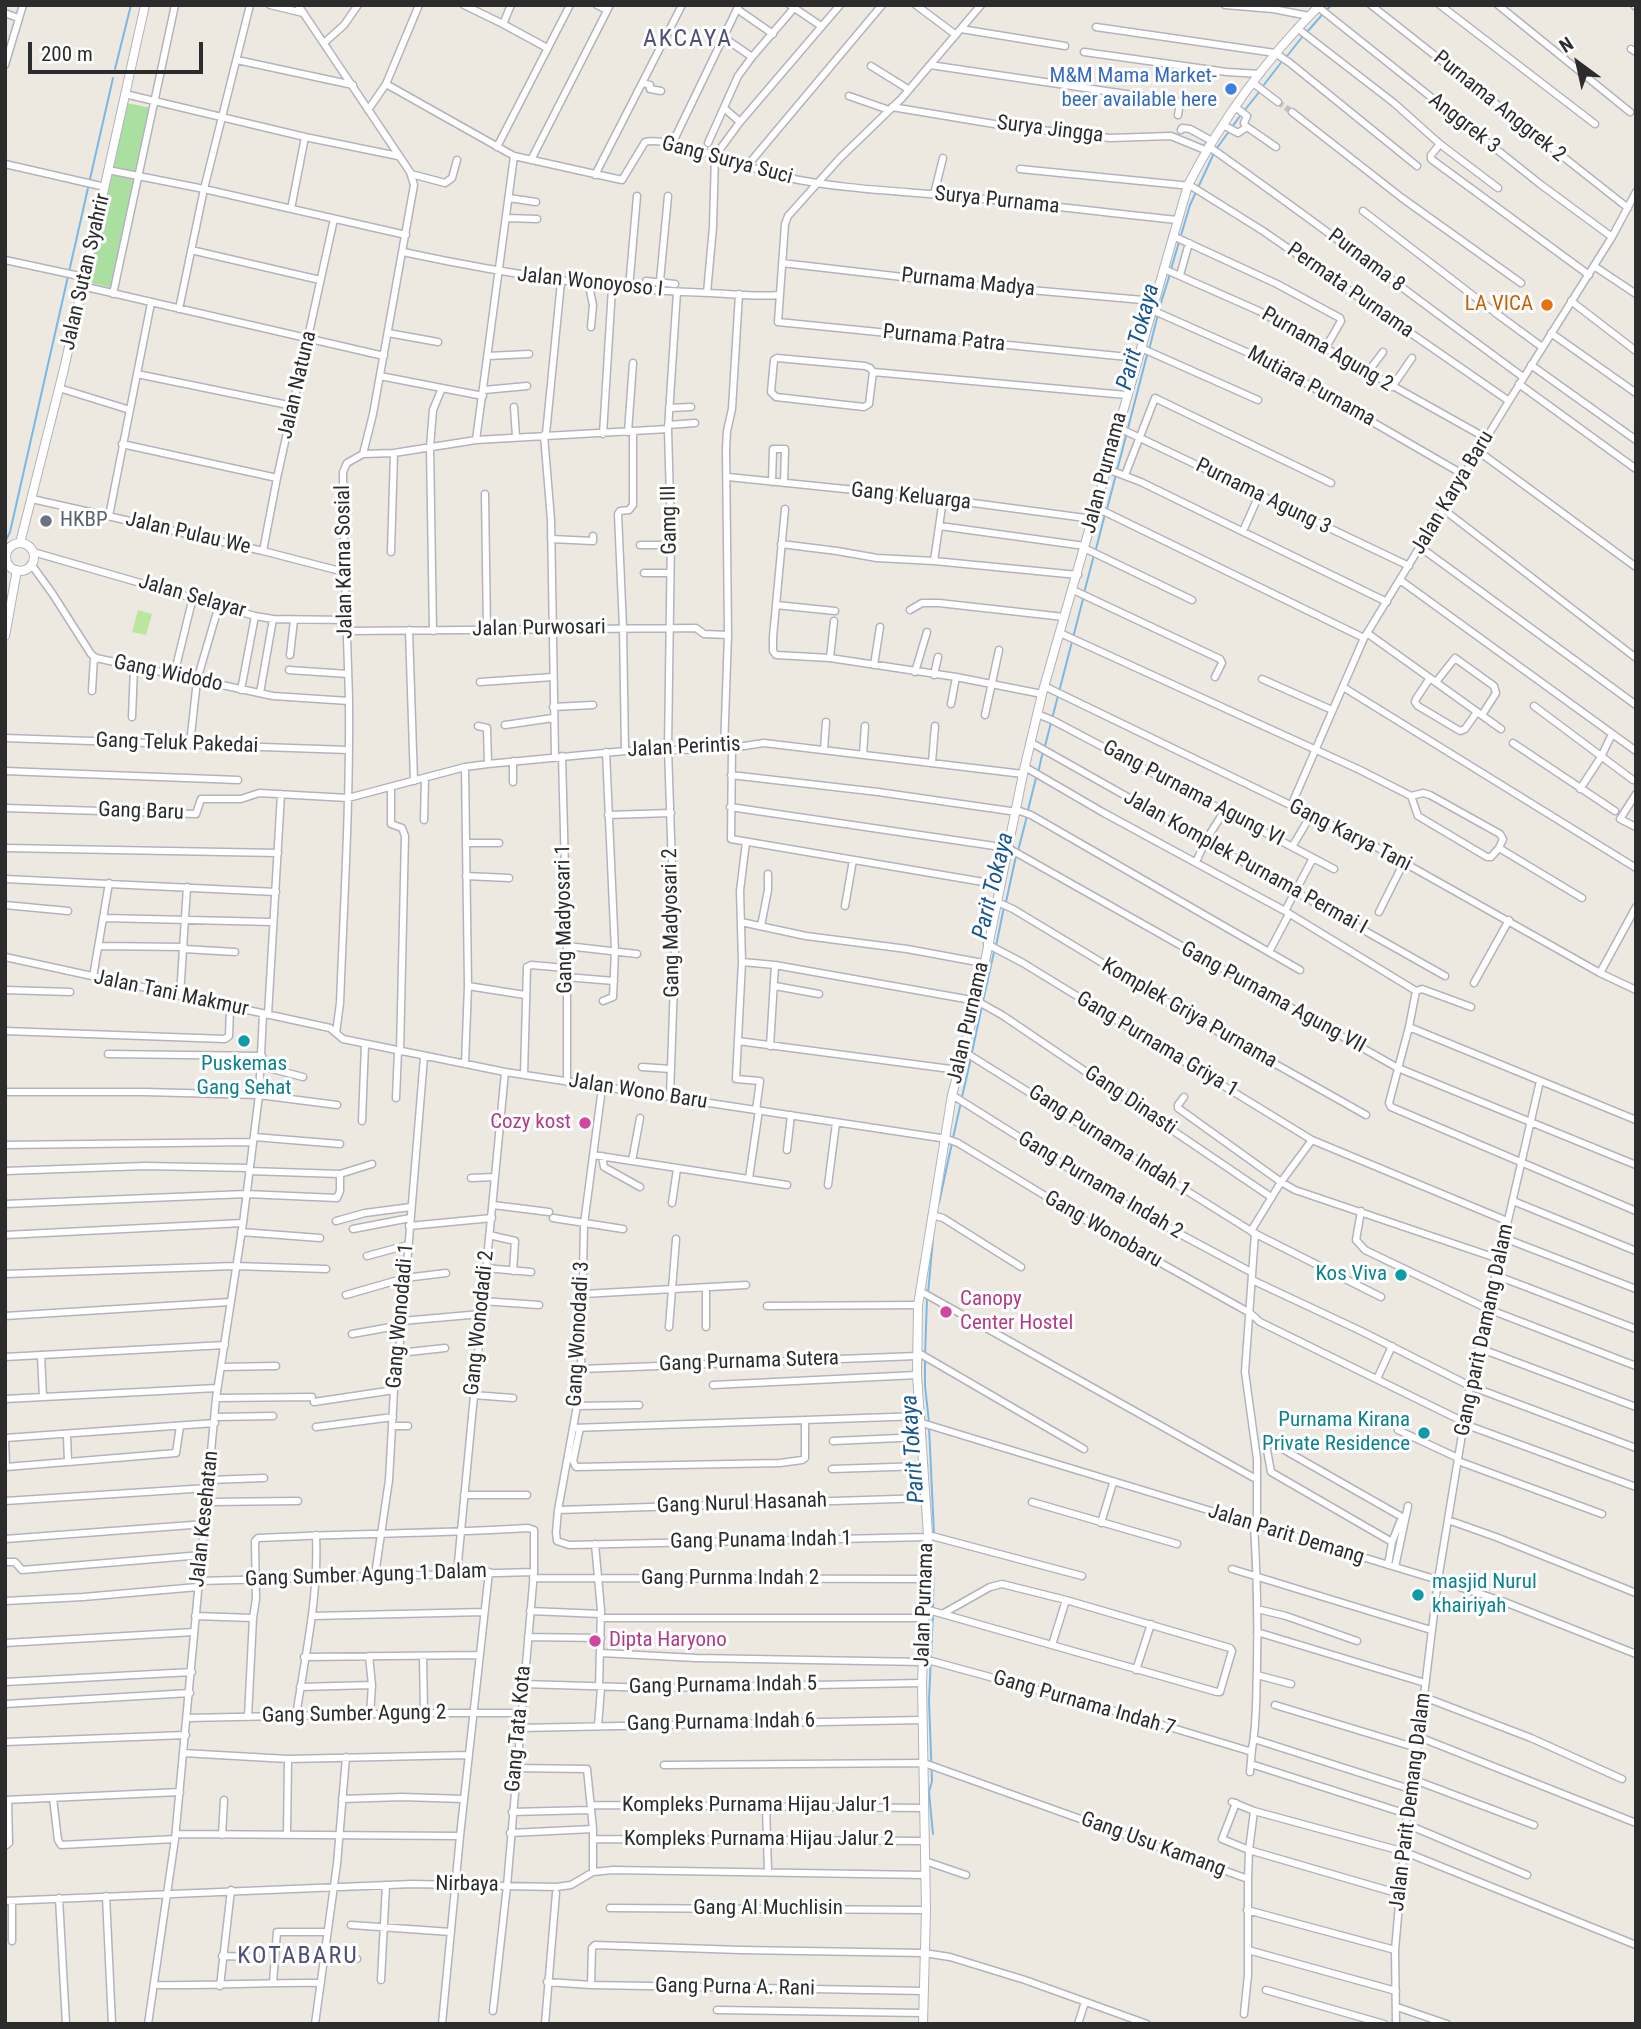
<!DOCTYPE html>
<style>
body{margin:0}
#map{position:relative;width:1641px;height:2029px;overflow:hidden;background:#ede9e0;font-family:"Roboto Condensed",sans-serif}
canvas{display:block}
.frame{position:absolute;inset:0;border:7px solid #2c2c2c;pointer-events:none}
.north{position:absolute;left:1543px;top:28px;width:70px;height:70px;-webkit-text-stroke:5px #fff;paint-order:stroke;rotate:327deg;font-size:19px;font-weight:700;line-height:28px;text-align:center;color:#2c2c2c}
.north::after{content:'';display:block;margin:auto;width:24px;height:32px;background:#2c2c2c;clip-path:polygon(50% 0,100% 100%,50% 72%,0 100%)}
.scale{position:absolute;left:28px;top:42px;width:175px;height:32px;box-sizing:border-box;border:4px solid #2c2c2c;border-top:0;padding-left:9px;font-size:21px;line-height:24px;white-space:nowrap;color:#2c2c2c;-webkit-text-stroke:5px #fff;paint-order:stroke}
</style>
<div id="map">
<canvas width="1641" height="2029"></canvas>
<div class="frame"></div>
<div class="north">N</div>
<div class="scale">200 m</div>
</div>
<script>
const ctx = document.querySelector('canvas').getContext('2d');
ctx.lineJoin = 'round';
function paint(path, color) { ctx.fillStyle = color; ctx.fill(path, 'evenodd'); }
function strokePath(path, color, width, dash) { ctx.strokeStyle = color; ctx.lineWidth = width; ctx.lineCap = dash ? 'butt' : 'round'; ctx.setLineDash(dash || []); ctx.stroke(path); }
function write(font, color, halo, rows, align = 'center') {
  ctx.font = font + ' "Roboto Condensed",sans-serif'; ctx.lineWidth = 6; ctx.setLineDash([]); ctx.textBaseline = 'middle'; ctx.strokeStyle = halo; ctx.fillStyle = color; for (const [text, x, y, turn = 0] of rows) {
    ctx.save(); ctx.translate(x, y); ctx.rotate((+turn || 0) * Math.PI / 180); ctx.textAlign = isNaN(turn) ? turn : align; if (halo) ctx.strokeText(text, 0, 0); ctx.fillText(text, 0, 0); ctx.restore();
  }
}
paint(new Path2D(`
 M126,103l26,5 -39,180 -26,-6z`), '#abdfa0');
paint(new Path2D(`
 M138,610l14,4 -6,21 -14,-3z`), '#bbe69d');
strokePath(new Path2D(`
 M1326,11l5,-6
 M1307,32l15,-17
 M1287,56l16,-20
 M115,69l16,-64
 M1263,86l20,-26
 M1244,111l16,-20
 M1217,148l23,-32
 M90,179l23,-101
 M1171,269l19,-64 24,-52
 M1159,309l11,-35
 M1149,350l9,-36
 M1107,509l40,-154
 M5,542l5,-10 78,-344
 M1096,549l9,-35
 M5,574v27
 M1084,593l10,-38
 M1045,746l38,-147
 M1038,773l5,-22
 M1028,810l8,-32
 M1018,851l9,-35
 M1006,902l10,-46
 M996,946l8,-39
 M983,1001l11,-49
 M972,1052l10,-46
 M962,1097l9,-39
 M953,1138l8,-36
 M939,1203l13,-60
 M928,1293l5,-54
 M925,1356l2,-58
 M925,1361v25l4,36
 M929,1427l5,107
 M933,1607l1,-68
 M933,1834l-4,-42 3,-11 -3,-81 4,-87`), '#7ab8e7', 2);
strokePath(new Path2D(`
 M1278,102l14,10`), '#c6c3bc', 6, [6, 3]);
const minor = new Path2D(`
 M270,5l33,8
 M298,5l112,167 4,13 -41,229 -10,40
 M464,5l39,19
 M511,5l-8,19 44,24
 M597,5l10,5
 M790,5l31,21
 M916,5l40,30
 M981,5l-79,93 -62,60 -52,58 -3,8 -7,98 360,36
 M1225,5l48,4 36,7
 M1371,5l257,203
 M1440,5l155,119
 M1498,5l132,107
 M1634,5l2,2
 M1318,7l222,177 72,53
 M737,9l36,25
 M5,13l13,5
 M1096,27l179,26 15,10 127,103
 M1297,28l97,75 46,41 58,44
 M961,29l104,17
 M723,37l29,20
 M324,43l20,-18 14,-20
 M1631,49l5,3
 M1084,52l143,20 33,2
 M237,60l116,25
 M5,65l18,-60
 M930,65l250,37 -2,13
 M871,66l37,23
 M643,83l7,2v4l11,2
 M1253,83l25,19
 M386,84l128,72 108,24 23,-38c23,-7 110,29 139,35 55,12 113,14 169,19 75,7 149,16 224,24
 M125,94l180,43 93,19
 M849,96l40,14
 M892,107l114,19 104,12 61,-2 34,14
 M1235,107l12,9 -3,7 2,4
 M724,108l16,14
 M368,110l18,-26 33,-79
 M1292,112l110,86 119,85
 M1223,125l15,8 9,-6 29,20
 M1181,130l1,-2 8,1 22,12
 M708,143l30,-67 14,-19 42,-49
 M672,144l67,-139
 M1440,144l-9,11v4l158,116
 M1208,146c107,75 210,154 315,231
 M497,147l73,-142
 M531,160l79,-155
 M5,164l100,23
 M747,166l135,-161
 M1020,169l171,17 72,45 246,170
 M108,170l96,19 202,46
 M411,174l34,9 7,-5 5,-18
 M595,175l87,-170
 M934,194l9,-36
 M509,198l27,4
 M291,209l14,-72
 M1363,211l134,103
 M507,218l30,1
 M1173,236l104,48 63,34 1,3 -16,28
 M191,250l129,30
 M403,252c102,22 202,38 307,41 23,1 46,4 69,2
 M5,260l79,17
 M782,263l181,21 191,17
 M1594,266l42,28
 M1164,269l95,42 227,127
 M1180,275l9,-32
 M646,281l29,3
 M82,286l302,70
 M589,286l4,19 -2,22
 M629,288l8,-92
 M659,291l9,-95
 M707,293l6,-66 2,-71 25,-34 100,-117
 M113,294l62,-289
 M1506,299l-9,15 45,33
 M1571,301l65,50
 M179,309l25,-120 46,-184
 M1152,310l117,52 195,113
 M388,333l50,9
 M1551,333l85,60
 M1141,348l117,52
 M488,356l41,-2
 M1531,365l105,75
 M873,372l-4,32 -5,3 -88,-10 -5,-5 3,-32 3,-2 88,8 5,2 3,4 253,23
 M1368,372l15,-20
 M137,374l156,32
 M380,376l103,20
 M1519,384l117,85
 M1392,387l20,-29
 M59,388l71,22
 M484,390l43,-4
 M514,407l2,30
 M669,408l22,-1
 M668,425l27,-2
 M1117,427l292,139
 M628,432l5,-69
 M546,434l15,-152
 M603,434l9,-146
 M544,435l7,85 4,236
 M476,440l38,-284
 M122,444l155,34
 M1478,451l158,116
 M1107,469l34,13 246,120
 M1125,475l30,-77 176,85
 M728,477l215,22 150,20
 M772,482l1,-33h12l-1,34
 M485,494l2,137
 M32,499l231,52 81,21
 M1097,508l267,130
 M785,509l-12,128v14l3,4 54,3 126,19 86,17
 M1443,509l193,149
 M109,516l42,-213
 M940,526l145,20
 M1243,531l16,-36
 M551,539l42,2v-5
 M781,544l56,7 40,7 57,3 144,14
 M640,545h31
 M1420,547l216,158
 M1084,548l108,52
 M5,550h3
 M263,551l14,-73 57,-259
 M33,552l222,64 18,3 73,1
 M391,552l3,-99
 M934,561l9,-62
 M31,564l21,29 39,61 5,4 177,38 76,5
 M644,573h26
 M1400,580l236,171
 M1073,590l147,69 2,4 -7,14
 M776,605l59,6
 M910,610l12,-7h17l125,14
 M409,630l5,151
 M347,631l349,-3 8,6 24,1
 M433,631l-3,-184 3,-37 9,-22
 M1060,633l300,137 51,26 12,-3 7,2 70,39 3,5 -4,9 83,50
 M1367,633l134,96
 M290,655l4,-35
 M830,658l4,-37
 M874,665l6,-38
 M289,670l59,4
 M915,672l12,-40
 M174,675l19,-78
 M934,675l4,-18
 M1430,678l-14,21 -1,3 3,4 42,25 5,-2 12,-17
 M1262,679l70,31
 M480,682l73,-5
 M1436,682l19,-24 39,28 2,7 -14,22
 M1044,686l327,158 229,129 36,17
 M1343,687l293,181
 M241,690l14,-74
 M92,691l2,-34
 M260,693l13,-74
 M951,704l5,-27
 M1534,706l99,74
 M553,707l40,-2
 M1037,714l15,6 282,149
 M985,715l14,-65
 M132,717l2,-50
 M505,725l48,-7
 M478,726l9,2 1,36
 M5,738l343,12
 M1030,742l415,234
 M1513,743l102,68
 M190,744l7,-64 22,-75
 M732,748l-1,91 270,46
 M724,749l4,-114 -2,-186 1,-18 5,-22 7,-115
 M824,749l2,-27
 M625,751l-2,-124 -5,-113 2,-3 9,-1 4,-5v-73
 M863,754l2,-28
 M562,756l5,190v136
 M513,761v21
 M932,762l3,-36
 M1025,767l79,46 181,98 131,80
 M5,771l233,9
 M731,775l147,17 139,20
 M391,787v37l11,4 3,8 -5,216
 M1580,789l21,-32 11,-23
 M1636,794l-16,25 16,8
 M1411,796l7,20 69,41h4l8,-9
 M1291,806l73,-168 145,-237 103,-164 24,-45
 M730,807l278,41 390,220 238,97
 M5,808l191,6 5,-15h40l18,-6 89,5 117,-31 23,-3 137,-13 99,-2 40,-6 259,31
 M1017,810l14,5 269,155
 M608,815l63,-2
 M424,820l1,-42
 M746,842l-6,49 2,71 -6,117 24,2 -4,29
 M466,843h33
 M1292,847l19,-32
 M5,848l273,5
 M1196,862l10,-22 19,-30
 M466,876l43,2
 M5,879l271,13
 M997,902l16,7 179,108 174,98
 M5,905l63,6
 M845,906l8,-46
 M1285,911l28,-53
 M1379,912l25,-50
 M104,918l169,4
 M741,922l65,14 101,13 76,14
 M761,926l7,-36v-16
 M987,944l36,19 289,177 195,81
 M99,946l85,1
 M567,946l70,8
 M184,949l51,3
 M1269,952l20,-38
 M5,957l325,71 13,11 162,33 442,67 11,4 142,86 150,84 10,9 204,100
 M742,962l33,3 202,36 25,14 269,182
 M1600,973l36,-66
 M93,977l16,-94
 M566,977l48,4
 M1474,983l35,-63
 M468,986l57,9
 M775,986l44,8
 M5,990l65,2
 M1416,991l-7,36 -20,76 2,4 245,104
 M1416,991l6,-2 49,18
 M180,996l7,-109
 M603,1001l10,-4 2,-46 -9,-199
 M268,1015l13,-221
 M1409,1027l227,93
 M5,1031l220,8 4,-3 1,-28
 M336,1033l4,-30c4,-101 10,-202 9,-302 -2,-77 -6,-152 -6,-229l4,-9 16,-9 31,-1 82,-13 192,-11
 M738,1041l220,29
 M770,1046l5,-81
 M963,1051l288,180 30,-49 14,8 204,69
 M108,1054l154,2
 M465,1064l3,-78 -3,-219
 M261,1066l42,11
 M642,1067l29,2
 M524,1075l3,-108 4,-2 36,3
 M602,1088l-18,136 -3,145 -4,37 -19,104 -2,23 1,8 12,4 359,-8
 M5,1092h140l114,3 78,10
 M952,1095l185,116 114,61
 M670,1096l5,-141 -7,-206 3,-214 -3,-106 9,-137
 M1184,1097l-6,8v3l103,74 31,-42
 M396,1098l2,-47
 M362,1121l3,-77
 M254,1137l86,7
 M5,1145l248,-3
 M787,1150l4,-35
 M593,1155l194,30
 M602,1156l2,11 36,20
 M632,1161l8,-43
 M5,1171l140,-5 104,2
 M249,1171l91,3 32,-10
 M471,1178l24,-1
 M749,1178l10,-68
 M828,1185l8,-62
 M1513,1201l123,50
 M672,1203l5,-34
 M5,1204l241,-10 91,4 3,-7v-17
 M493,1205l56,7
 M1361,1211l-5,29 9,10 123,59 148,57
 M932,1215l11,3 78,49
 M553,1218l70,11
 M336,1221l29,-8 46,-6
 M409,1226l83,-8
 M353,1229l57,-11
 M241,1232l79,6
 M1252,1232l129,65
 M1255,1233l-10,139 12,87v67
 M5,1235l238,-12
 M489,1235l26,6 -2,30
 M1504,1238l132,51
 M367,1256l41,-11
 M485,1268l46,4
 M5,1274l230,-8 91,3
 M1495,1275l141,54
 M1252,1280l109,51 109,55 166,62
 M920,1291l336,188
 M583,1294l163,-9
 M346,1295l59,-17 41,-5
 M482,1301l57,4
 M767,1306l151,-1
 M5,1316l225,-14
 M402,1321l79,-7
 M669,1327l7,-88
 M706,1327v-39
 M352,1334l50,-9
 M1479,1348l157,59
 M917,1352l167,97
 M399,1353l46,-5
 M41,1355l2,42
 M5,1357l220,-12
 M221,1367l55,-1
 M581,1369l336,-13
 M1377,1379l15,-33
 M713,1385l204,-10
 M473,1395l40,3
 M216,1398l96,-1
 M5,1399l212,-11
 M314,1402l80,-12
 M577,1406l62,-1
 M215,1417l58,-1
 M922,1423l516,157 64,21 134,53
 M1464,1424l172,63
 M393,1426h15
 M316,1427l77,-10
 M573,1428l348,-12
 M580,1428l-7,33 3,6 204,-4 22,-3 3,-2v-38
 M1398,1430l60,28
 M67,1435l1,27 108,-9 4,-27
 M5,1438l210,-15
 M5,1438l1,29 61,-5
 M1265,1439l6,33 121,70 -4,23
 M1265,1439l137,78 -10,25
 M833,1441l89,-4
 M1458,1461l144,53
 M832,1469l92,-3
 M209,1480l55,-2
 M464,1495h63
 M5,1501l203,-13
 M208,1502l90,-1
 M1032,1502l145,42
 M558,1510l368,-12
 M1448,1520l48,17 140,56
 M1101,1523l12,-40
 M928,1535l154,41
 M5,1539l200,-15
 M595,1544l6,66 -2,77
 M5,1562h10l7,8 180,-15
 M1395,1567l13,-61
 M1232,1569l199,61
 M457,1573l48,-501
 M375,1575l14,-95 5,-90 8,-65 22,-268
 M533,1578l394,1
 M199,1581l335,-9
 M5,1601l78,-4 115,-10
 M925,1609l292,83h3l12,-41 -2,-3 -164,-48 -64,-16 -12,3 -46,26
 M1257,1609l29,7 71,25
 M530,1611l71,3
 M195,1616l58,2 -5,99
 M312,1616l172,-4
 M253,1618l3,-19 -1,-58 3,-3c90,-5 180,-4 270,-10l6,2v42l-27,314 -14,125
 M601,1618h323
 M1257,1632l168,51
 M528,1637l73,1
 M5,1643l189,-11
 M1052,1645l14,-45
 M601,1653l95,5 227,4
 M369,1656l3,29 -2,30
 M423,1656l1,57
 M304,1657l175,-2
 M924,1659l209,57 116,35 3,-2c5,-26 4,-55 5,-82 1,-47 0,-95 -3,-142
 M1136,1670l15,-46
 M1257,1675l34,9
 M5,1682l187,-10
 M523,1684l131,4 268,-5
 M300,1687l72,-2
 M1424,1697l107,41 91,41
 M5,1704l185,-11
 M1275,1705l142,43
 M296,1716c9,-60 23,-120 20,-181
 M187,1718l237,-5h96
 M598,1726l3,-38
 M519,1728l403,-8
 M1419,1737l217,86
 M1254,1739l156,50
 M5,1742l181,-7
 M183,1753l105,6
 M664,1765l260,-2 324,116 1,-29 151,44
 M1254,1765l153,49
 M516,1768l71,1 6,60
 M1250,1772l2,-23
 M1412,1779l122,46
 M53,1798l5,42 3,5 114,-6
 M342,1799l60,-2 62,2
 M5,1800l175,-8
 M1232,1802l22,9 151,41 231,93
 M1236,1803l-14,36 27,11 5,-39
 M591,1805l333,3
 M766,1806l2,65
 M512,1812l79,-2
 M1406,1824l121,51
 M510,1833l83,-4v43
 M176,1834l284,2
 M222,1835l2,-35
 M287,1835l1,-76 180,-4
 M593,1839l332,2
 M5,1846l4,-3 -1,-43
 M925,1861l41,14
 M106,1896l6,128
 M59,1898l7,126
 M5,1901l407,-17 144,3 15,-2 22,-13 20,-2 311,5
 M12,1901v40
 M610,1908l316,2
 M1247,1910l148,40
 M351,1925l100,7
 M1248,1950l148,41
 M222,1956l34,1
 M325,1957l32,2
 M381,1980l5,-95
 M273,1982l4,-50h50
 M547,1982l44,3 332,6
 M154,1985c56,1 111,-3 167,-2
 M591,1985l1,-37 3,-3 145,5 184,3 26,4 75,23 122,44
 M220,1986l11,-96
 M1266,1990l118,34
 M1397,2007l50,17
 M717,2010l206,3
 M1244,2014l4,-39v-96
 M148,2024l27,-185 41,-441 27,-175 16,-128 4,-81
 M315,2024l22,-160 9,-107
 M442,2024l18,-188 29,-264
 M545,2024l11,-131
 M1078,2024l7,-22
 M1396,2024l-1,-74 12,-136 12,-77 19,-157 32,-194 70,-305`);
const tertiary = new Path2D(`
 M20,543l44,-174 81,-364
 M6 557a14 14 0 1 1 28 0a14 14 0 1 1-28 0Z
 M5,636l12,-66
 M923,2024l3,-114 -4,-227 6,-148 -11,-160 1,-70 34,-210 25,-94 46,-227 19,-80 146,-509c34,-66 79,-127 132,-180`);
strokePath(minor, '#b3b3be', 9);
strokePath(tertiary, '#b3b3be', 10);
strokePath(minor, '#fff', 6);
strokePath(tertiary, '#fff', 8);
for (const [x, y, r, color] of [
 [1231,89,7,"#3f7fe0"],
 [1547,305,7,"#e8710a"],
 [46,521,7,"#6b7280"],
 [244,1041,7,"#0f9aa8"],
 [585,1123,7,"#d1479c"],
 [1401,1275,7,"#0f9aa8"],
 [946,1312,7,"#d1479c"],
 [1424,1433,7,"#0f9aa8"],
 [1418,1595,7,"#0f9aa8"],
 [595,1641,7,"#d1479c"]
]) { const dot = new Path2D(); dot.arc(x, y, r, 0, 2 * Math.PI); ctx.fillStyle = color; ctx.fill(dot); strokePath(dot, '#fff', 2.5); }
write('21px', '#366cbe', '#fff', [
 ["M&M Mama Market-",1217,77],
 ["beer available here",1217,101]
], 'right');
write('21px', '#2c2c2c', '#fff', [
 ["Purnama Anggrek 2",1499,107,39],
 ["Anggrek 3",1464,124,38],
 ["Surya Jingga",1050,130,7],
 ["Gang Surya Suci",727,161,15],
 ["Surya Purnama",997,201,6],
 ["Purnama 8",1366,261,37],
 ["Jalan Sutan Syahrir",86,272,-77],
 ["Jalan Wonoyoso I",590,283,6],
 ["Purnama Madya",968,283,6],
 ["Permata Purnama",1350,291,35],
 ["Purnama Patra",944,339,6],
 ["Purnama Agung 2",1327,350,30],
 ["Jalan Natuna",298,385,-77],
 ["Mutiara Purnama",1311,387,29],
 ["Jalan Purnama",1105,473,-75],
 ["Jalan Karya Baru",1453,493,-59],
 ["Gang Keluarga",911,497,6],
 ["Purnama Agung 3",1263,497,26],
 ["Gamg III",670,520,-91],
 ["Jalan Pulau We",188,534,13],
 ["Jalan Karna Sosial",345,562,-91],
 ["Jalan Selayar",192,597,16],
 ["Jalan Purwosari",539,629,-1],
 ["Gang Widodo",168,674,12],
 ["Gang Teluk Pakedai",177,744,2],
 ["Jalan Perintis",684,748,-3],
 ["Gang Purnama Agung VI",1193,794,28],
 ["Gang Baru",141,812,2],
 ["Gang Karya Tani",1350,836,27],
 ["Jalan Komplek Purnama Permai I",1245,863,29],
 ["Gang Madyosari 1",565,919,-91],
 ["Gang Madyosari 2",672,923,-91],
 ["Jalan Tani Makmur",171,994,12],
 ["Gang Purnama Agung VII",1273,998,29],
 ["Komplek Griya Purnama",1189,1014,30],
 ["Jalan Purnama",969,1023,-77],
 ["Gang Purnama Griya 1",1157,1045,31],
 ["Jalan Wono Baru",638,1092,9],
 ["Gang Dinasti",1130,1101,34],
 ["Gang Purnama Indah 1",1109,1142,33],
 ["Gang Purnama Indah 2",1100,1186,31],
 ["Gang Wonobaru",1103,1230,30],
 ["Gang Wonodadi 1",401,1316,-85],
 ["Gang Wonodadi 2",480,1323,-84],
 ["Gang parit Damang Dalam",1485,1330,-78],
 ["Gang Wonodadi 3",579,1334,-87],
 ["Gang Purnama Sutera",749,1362,-2],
 ["Gang Nurul Hasanah",742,1504,-2],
 ["Jalan Kesehatan",205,1519,-84],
 ["Jalan Parit Demang",1286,1535,17],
 ["Gang Punama Indah 1",761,1541,-1],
 ["Gang Sumber Agung 1 Dalam",366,1576,-2],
 ["Gang Purnma Indah 2",730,1579],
 ["Jalan Purnama",925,1605,-88],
 ["Gang Purnama Indah 5",723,1686,-1],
 ["Gang Purnama Indah 7",1084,1704,16],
 ["Gang Sumber Agung 2",354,1715,-1],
 ["Gang Purnama Indah 6",721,1723,-1],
 ["Gang Tata Kota",519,1729,-85],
 ["Jalan Parit Demang Dalam",1411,1802,-83],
 ["Kompleks Purnama Hijau Jalur 1",757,1806],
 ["Kompleks Purnama Hijau Jalur 2",759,1840],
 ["Gang Usu Kamang",1153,1845,20],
 ["Nirbaya",467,1885,1],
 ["Gang Al Muchlisin",768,1909],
 ["Gang Purna A. Rani",735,1988,1]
]);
write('21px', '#c56008', '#fff', [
 ["LA VICA",1533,305]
], 'right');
write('21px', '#5b616d', '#fff', [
 ["HKBP",60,521]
], 'left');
write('21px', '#0d838f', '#fff', [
 ["Puskemas",244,1065,"center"],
 ["Gang Sehat",244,1089,"center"],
 ["Kos Viva",1387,1275],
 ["Purnama Kirana",1410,1421],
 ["Private Residence",1410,1445],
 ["masjid Nurul",1432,1583,"left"],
 ["khairiyah",1432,1607,"left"]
], 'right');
write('21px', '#b23c85', '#fff', [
 ["Cozy kost",571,1123,"right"],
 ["Canopy",960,1300],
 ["Center Hostel",960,1324],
 ["Dipta Haryono",609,1641]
], 'left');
write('italic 23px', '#175595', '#fff', [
 ["Parit Tokaya",1139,337,-75],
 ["Parit Tokaya",994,886,-76],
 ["Parit Tokaya",914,1449,-94]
]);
ctx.letterSpacing = '2px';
write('24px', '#4f507a', '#fff', [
 ["AKCAYA",688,40],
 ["KOTABARU",298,1957]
]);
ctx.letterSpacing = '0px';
</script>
